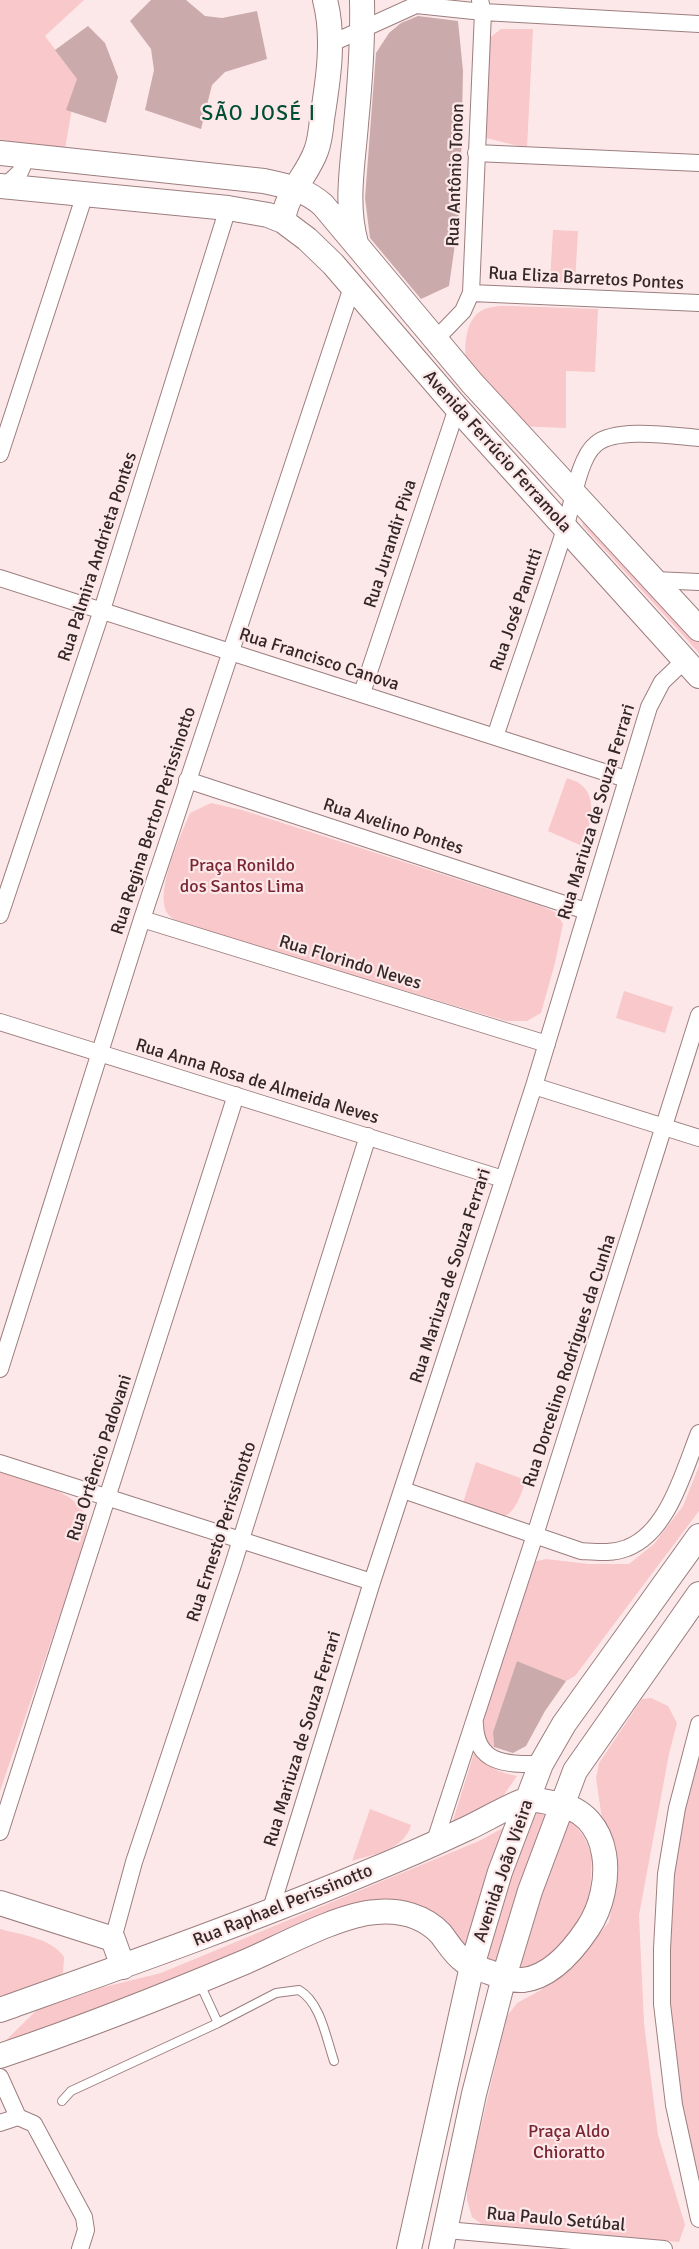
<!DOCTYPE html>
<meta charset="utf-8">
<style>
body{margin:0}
canvas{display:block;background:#fde8e9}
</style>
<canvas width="699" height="2249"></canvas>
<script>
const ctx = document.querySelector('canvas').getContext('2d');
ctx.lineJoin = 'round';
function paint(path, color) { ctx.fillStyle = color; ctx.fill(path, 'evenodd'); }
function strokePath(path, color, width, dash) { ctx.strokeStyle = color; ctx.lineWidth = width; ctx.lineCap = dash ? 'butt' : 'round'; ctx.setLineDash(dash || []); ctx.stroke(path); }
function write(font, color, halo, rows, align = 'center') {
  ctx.font = font + ' Signika,sans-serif'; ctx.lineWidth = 4.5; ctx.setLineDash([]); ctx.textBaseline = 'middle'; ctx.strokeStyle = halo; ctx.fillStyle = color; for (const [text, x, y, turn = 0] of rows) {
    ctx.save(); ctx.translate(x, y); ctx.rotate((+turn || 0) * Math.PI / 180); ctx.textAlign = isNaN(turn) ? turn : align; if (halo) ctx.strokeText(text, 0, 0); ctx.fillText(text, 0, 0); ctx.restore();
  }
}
paint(new Path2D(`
 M0,0h84l-39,36 32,43 -13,76 -64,-6z
 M501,29h32l-6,119 -41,-10 2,-99z
 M553,230l25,1 -3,52 -25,-2z
 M510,306l88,3 -3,63 -29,-1v57l-49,-2c-10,-11 -44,-41 -48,-51 -6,-17 -6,-50 9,-62 8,-7 22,-7 32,-7z
 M582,520l117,116v17l-116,-127z
 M567,778c4,2 10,3 13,6 19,13 10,45 2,62l-34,-15z
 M211,803l31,7 299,96 14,6 8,12 -8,39 -14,50 -14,8h-21l-327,-98c-4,-3 -11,-7 -13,-12 -10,-23 15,-76 24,-98z
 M624,991l49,16 -8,26 -49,-15z
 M476,1462l50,18c-15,46 -23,41 -65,29z
 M699,1466v45l-124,165 -9,5 -49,-20 -24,71 1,19 -18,-11 52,-177 18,-4 43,5h40l25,-20 29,-38z
 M0,1472c25,8 86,19 87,52 0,10 -5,22 -7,32l-80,235z
 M651,1698l17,8 9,17 -8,31 -30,161 5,108 14,112 27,90 -6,17 -196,-17 -11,-8 -5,-17v-15l40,-169 10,-13 24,-13 34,-27 34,-41 8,-46 -6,-38 -9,-19 -6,-41 3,-15 43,-64z
 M699,1747v430l-24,-102 -11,-88 6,-104 17,-91z
 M474,1753c13,14 24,19 43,23l-14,20 -36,25 -16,6z
 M370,1809l41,16c-7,25 -37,29 -59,36z
 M535,1809l20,2 -54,153 -16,-2 14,-55z
 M569,1819l14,16 9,20 -2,43 -15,34 -25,28 -23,9 -13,-2z
 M503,1828l4,5 -43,117 -49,-44 -384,130 -27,6 33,-32 63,-22 61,-15 318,-132z
 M0,1929c22,6 51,9 64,28l-1,16 -9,7 -54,18z`), '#f9c8ca');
paint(new Path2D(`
 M151,0h35l19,16 17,2 35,-7 10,48 -42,13 -13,13 -11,44 -56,-19 9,-40 -3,-21 -21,-28z
 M418,16l40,5 5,50 -3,138 -11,77 -28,13 -51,-61 -5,-40 11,-145 13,-20 12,-10z
 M88,26l17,17 13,34 -12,46 -40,-13 11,-31 -22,-29z
 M517,1661l49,20 -21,30 -19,35 -13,7 -19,-6 -1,-15z`), '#caaaab');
const lane = new Path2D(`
 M218,2023l58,-30 23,-3c22,13 27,48 35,71
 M62,2101l9,-10 147,-68 -18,-39`);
const street = new Path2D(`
 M330,44l86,-39 67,7 216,12
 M476,153l223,10
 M1,190l19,-18 7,-16
 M471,293l228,10
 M436,339l27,-28 8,-18 12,-281 -3,-12
 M0,454l85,-260
 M0,578l626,201
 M655,580l44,2
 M362,693l95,-285
 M495,737c23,-70 48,-139 70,-208 7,-22 13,-71 31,-85 20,-17 78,-8 103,-6
 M187,780l399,131
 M0,915l102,-305 126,-402
 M142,919l405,125
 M0,1022l503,157
 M534,1086l165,52
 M0,1369l142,-450 210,-632
 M0,1463l372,119
 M403,1490l178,61c16,1 31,3 46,-3 41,-15 57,-78 72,-115
 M475,1724c1,42 34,40 66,40
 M699,1724l-22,84 -11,66 -4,75v55l12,101 25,114
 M0,1832l236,-737
 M434,1844l101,-309 164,-520
 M270,1912l102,-330 162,-496 115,-379 13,-25 23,-22
 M113,1939l21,-77 98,-294 136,-432
 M0,2077l18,40
 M0,2123l18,-6 16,7 50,93 2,13 -6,19
 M446,2230l218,19`);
const secondary = new Path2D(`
 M0,153l264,28c23,5 41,8 59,24l149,178 227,246
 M0,186l228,22 40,7 15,6 24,18 26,25 124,144 242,268
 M283,221c3,-28 24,-45 33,-70 4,-10 5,-22 6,-32 6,-38 13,-81 3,-119
 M356,243c-11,-39 -3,-80 0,-119 4,-41 7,-83 6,-124
 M0,1903l113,36 10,28
 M0,2010c120,-43 240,-85 358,-134 37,-15 74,-31 110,-48 15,-7 44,-24 58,-28 8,-2 19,2 28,3 61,10 61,84 34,125 -14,21 -37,49 -65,52 -11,1 -23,-4 -34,-8 -9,-3 -18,-5 -25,-11 -10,-7 -16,-18 -23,-27 -17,-18 -41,-24 -65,-22 -36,2 -96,35 -131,50 -81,34 -162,66 -245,94
 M409,2249l63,-283 28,-94 41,-108 23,-40 135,-188
 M441,2249l33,-155 30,-117 26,-86 45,-120 124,-177`);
strokePath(lane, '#9c7e7f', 10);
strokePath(street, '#9c7e7f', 18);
strokePath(secondary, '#9c7e7f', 26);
strokePath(lane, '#fff', 8);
strokePath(street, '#fff', 16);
strokePath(secondary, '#fff', 24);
write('18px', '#342728', '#fde8e9', [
 ["Rua Antônio Tonon",456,175,-88],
 ["Rua Eliza Barretos Pontes",586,279,3],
 ["Avenida Ferrúcio Ferramola",497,452,48],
 ["Rua Jurandir Piva",391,544,-72],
 ["Rua Palmira Andrieta Pontes",98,557,-72],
 ["Rua José Panutti",517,610,-71],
 ["Rua Francisco Canova",319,660,18],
 ["Rua Mariuza de Souza Ferrari",597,812,-73],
 ["Rua Regina Berton Perissinotto",154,821,-72],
 ["Rua Avelino Pontes",393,827,18],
 ["Rua Florindo Neves",350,963,17],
 ["Rua Anna Rosa de Almeida Neves",257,1082,17],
 ["Rua Mariuza de Souza Ferrari",451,1276,-72],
 ["Rua Dorcelino Rodrigues da Cunha",570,1361,-72],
 ["Rua Ortêncio Padovani",100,1458,-72],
 ["Rua Ernesto Perissinotto",222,1532,-72],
 ["Rua Mariuza de Souza Ferrari",303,1739,-73],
 ["Avenida João Vieira",504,1871,-71],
 ["Rua Raphael Perissinotto",283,1906,-22],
 ["Rua Paulo Setúbal",556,2220,5]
]);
write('18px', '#7a2532', '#fde8e9', [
 ["Praça Ronildo",242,866],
 ["dos Santos Lima",242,887],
 ["Praça Aldo",569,2132],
 ["Chioratto",569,2153]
]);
ctx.letterSpacing = '1.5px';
write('21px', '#004e36', '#fde8e9', [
 ["SÃO JOSÉ I",259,114]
]);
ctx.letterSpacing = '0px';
</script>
